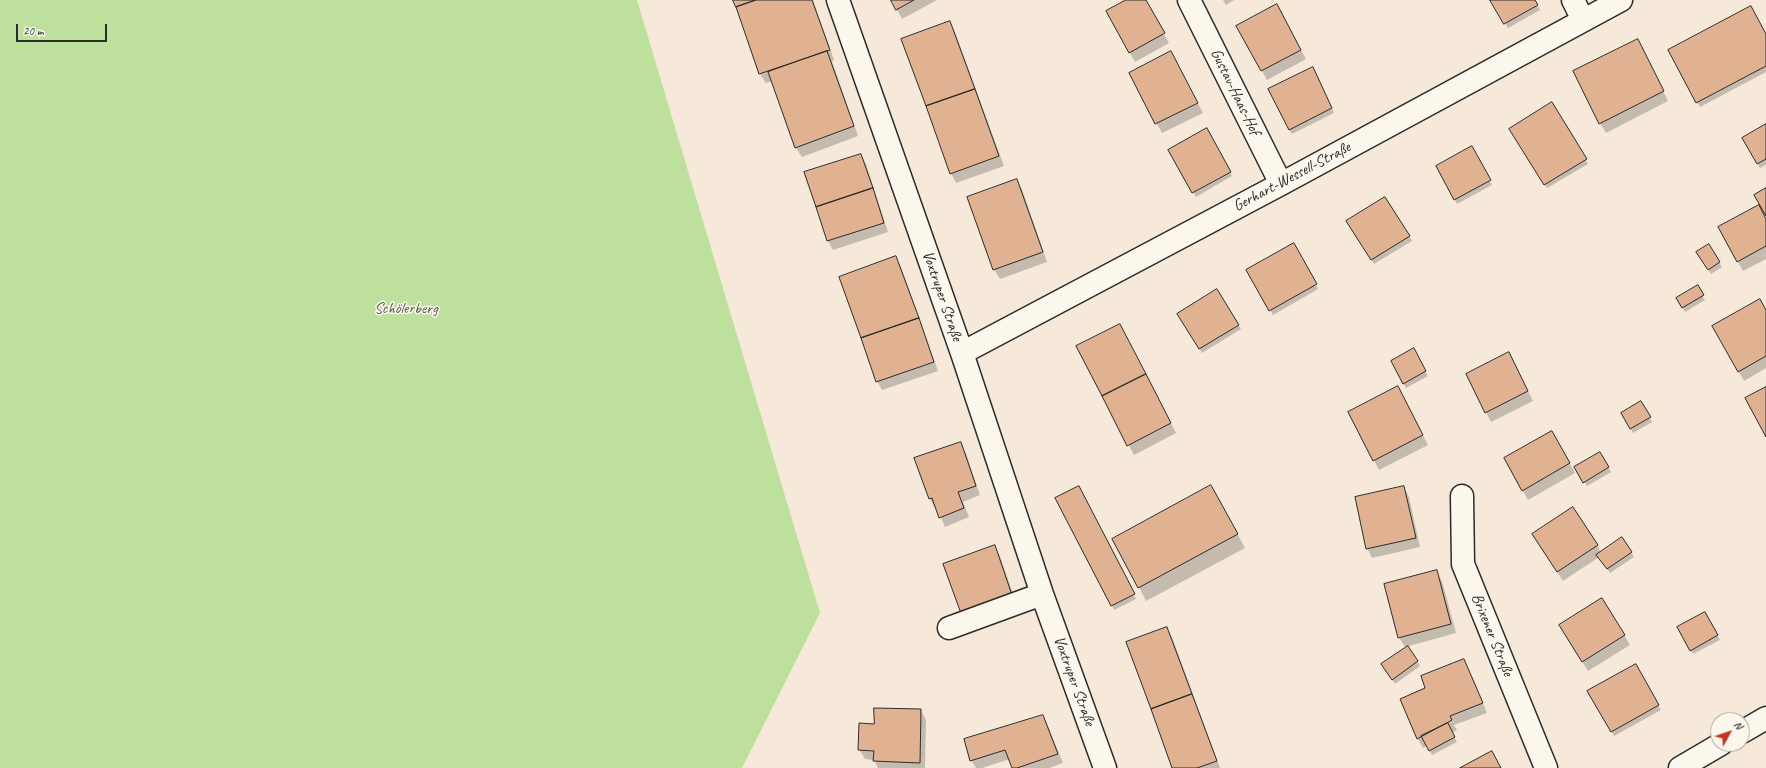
<!DOCTYPE html>
<meta charset="utf-8">
<style>
body{margin:0}
#map{position:relative;width:1766px;height:768px;overflow:hidden;background:#f6e9da;font-family:Caveat,sans-serif}
canvas{display:block}
.north{position:absolute;left:1710px;top:712px;width:40px;height:40px;box-sizing:border-box;background:#fbf7ec;border:1px solid #a8a59f;border-radius:50%;rotate:50deg;font-size:11px;font-weight:700;line-height:16px;text-align:center;color:#2b2b2b}
.north::after{content:'';display:block;margin:auto;width:14px;height:18px;background:#c8321e;clip-path:polygon(50% 0,100% 100%,50% 72%,0 100%)}
.scale{position:absolute;left:16px;top:24px;width:91px;height:18px;box-sizing:border-box;border:2px solid #2b2b2b;border-top:0;padding-left:5px;font-size:12px;line-height:14px;white-space:nowrap;color:#2b2b2b;-webkit-text-stroke:3px #fbf7ec;paint-order:stroke}
</style>
<div id="map">
<canvas width="1766" height="768"></canvas>
<div class="north">N</div>
<div class="scale">20 m</div>
</div>
<script>
const ctx = document.querySelector('canvas').getContext('2d');
ctx.lineJoin = 'round';
function paint(path, color) { ctx.fillStyle = color; ctx.fill(path, 'evenodd'); }
function strokePath(path, color, width, dash) { ctx.strokeStyle = color; ctx.lineWidth = width; ctx.lineCap = dash ? 'butt' : 'round'; ctx.setLineDash(dash || []); ctx.stroke(path); }
function write(font, color, halo, rows, align = 'center') {
  ctx.font = font + ' Caveat,sans-serif'; ctx.lineWidth = 3; ctx.setLineDash([]); ctx.textBaseline = 'middle'; ctx.strokeStyle = halo; ctx.fillStyle = color; for (const [text, x, y, turn = 0] of rows) {
    ctx.save(); ctx.translate(x, y); ctx.rotate((+turn || 0) * Math.PI / 180); ctx.textAlign = isNaN(turn) ? turn : align; if (halo) ctx.strokeText(text, 0, 0); ctx.fillText(text, 0, 0); ctx.restore();
  }
}
paint(new Path2D(`
 M0,0h637l183,613 -78,155h-742z`), '#bde19c');
paint(new Path2D(`
 M734,0h79l21,60 -2,1 26,75 -56,21 -6,-9 -23,-67 -7,2 -6,-9z
 M892,0h45l-35,19z
 M1128,0h17l24,43 -34,19 -28,-50z
 M1223,0h11l-8,5z
 M1491,0h43l6,10 -32,18z
 M1282,15l24,44 -39,21 -29,-53z
 M950,22l5,10 49,134 -48,17 -5,-10z
 M1766,36v36l-66,35 -31,-56z
 M1643,50l25,51 -62,32 -6,-10z
 M1176,62l27,51 -41,20 -32,-59z
 M1315,73l19,40 -42,21 -3,-5z
 M1552,104l36,60 -41,24 -36,-59z
 M1766,125v40l-6,3 -17,-30z
 M1206,129l26,47 -36,21 -27,-47z
 M1472,147l20,38 -35,19 -20,-38z
 M861,155l5,9 22,68 -55,18 -5,-9 -22,-68z
 M1016,180l6,9 25,73 -47,17 -6,-10z
 M1385,198l27,43 -38,23 -26,-42z
 M1766,220v39l-23,12 -5,-9z
 M1293,245l25,44 -45,26 -26,-45z
 M1708,246l14,21 -11,7 -13,-22z
 M895,257l6,10 37,104 -56,19 -5,-9z
 M1697,287l8,13 -20,12 -7,-13z
 M1216,291l25,38 -39,24 -24,-39z
 M1766,312v56l-22,13 -31,-55z
 M1120,325l56,108 -42,22 -56,-108z
 M1413,350l15,26 -22,12 -14,-27z
 M1514,363l19,38 -42,21 -5,-10z
 M1403,397l25,48 -49,25 -5,-10z
 M1641,403l11,19 -19,11 -11,-19z
 M1552,433l23,40 -47,27 -23,-41z
 M960,444l6,9 14,42 -17,7 6,15 -24,10 -8,-19h-2l-5,-9 -14,-40z
 M1600,453l11,19 -24,14 -11,-19z
 M1404,487l5,10 11,50 -48,11 -5,-10z
 M1081,492l55,107 -22,11 -2,-5z
 M1219,500l26,48 -99,53 -7,-14z
 M1533,535l64,10 4,8 30,-1 3,5 -24,16 -11,-16 -36,24z
 M994,546l6,10 18,52 -50,17z
 M1436,571l6,10 14,52 -51,14 -6,-10z
 M1704,613l16,27 -27,14 -15,-27z
 M1166,628l6,9 48,131h-47z
 M1566,635h58l6,10 -42,26z
 M1407,647l13,19 -25,18 -10,-15z
 M1464,660l23,53 -33,12 3,5 -5,3 5,9 -25,13 -5,-9 -4,2 -5,-9 -16,-40 25,-11z
 M1635,665l26,45 -47,26 -26,-44z
 M921,710l5,10 -1,48h-47l-4,-8 -9,-1 -6,-10 16,-24z
 M1043,716l5,10 15,37 -14,5h-36l-3,-9 -28,9h-6l-5,-8z`), '#0003');
const building = new Path2D(`
 M733,0h23l-20,7z
 M756,0h56l18,50 -71,24 -23,-67z
 M891,0h23l-18,10z
 M1126,0h20l19,33 -36,20 -23,-42z
 M1490,0h45l3,5 -34,19z
 M1277,4l24,46 -40,21 -25,-45z
 M1751,6l15,28v32l-70,37 -28,-53z
 M950,21l25,68 -49,17 -25,-67z
 M1638,39l26,52 -65,33 -26,-53z
 M827,51l27,75 -59,22 -27,-76z
 M1171,51l27,52 -43,21 -26,-51z
 M1313,67l19,41 -43,22 -21,-41z
 M975,89l24,67 -49,18 -24,-68z
 M1552,102l35,57 -43,26 -35,-56z
 M1766,124v35l-9,5 -15,-26z
 M1207,128l24,44 -39,21 -24,-43z
 M1472,146l19,34 -37,20 -18,-34z
 M861,154l12,34 -57,19 -12,-35z
 M1017,179l26,73 -50,18 -26,-73z
 M873,188l11,35 -57,18 -11,-34z
 M1766,188v28l-12,-21z
 M1385,197l25,39 -39,24 -25,-39z
 M1759,205l7,14v27l-29,16 -19,-35z
 M1294,243l23,41 -48,27 -23,-41z
 M1709,244l11,18 -12,8 -12,-18z
 M896,256l23,62 -58,20 -22,-61z
 M1698,285l6,10 -22,13 -6,-10z
 M1217,289l22,36 -40,24 -22,-35z
 M1760,299l6,11v46l-28,16 -26,-46z
 M919,318l15,44 -58,20 -15,-44z
 M1120,324l26,50 -44,22 -26,-50z
 M1414,348l12,23 -23,13 -12,-23z
 M1509,352l19,39 -43,22 -19,-39z
 M1146,374l25,49 -44,23 -25,-50z
 M1398,386l25,49 -50,26 -25,-49z
 M1766,387v50l-21,-39z
 M1641,401l10,16 -21,12 -9,-16z
 M1552,431l18,32 -48,28 -18,-33z
 M961,442l15,44 -18,6 6,16 -25,10 -7,-20 -3,1 -15,-41z
 M1600,452l9,15 -26,16 -9,-16z
 M1211,485l27,49 -100,54 -26,-49z
 M1079,486l56,108 -24,12 -56,-108z
 M1404,486l12,52 -50,11 -11,-52z
 M1573,507l25,38 -41,27 -25,-38z
 M1622,537l10,15 -25,17 -11,-14z
 M995,545l18,53 -51,18 -19,-52z
 M1437,570l14,54 -53,14 -14,-54z
 M1602,598l23,37 -43,27 -23,-37z
 M1705,612l13,23 -28,16 -13,-24z
 M1167,627l25,67 -41,15 -25,-67z
 M1408,646l10,15 -26,19 -11,-16z
 M1464,659l19,44 -33,13 2,4 -35,19 -17,-40 25,-11 -4,-12z
 M1636,664l23,41 -48,27 -24,-41z
 M1192,694l25,67 -20,7h-25l-21,-59z
 M874,708l47,1 -1,54 -47,-2 1,-10 -16,-1 1,-27 15,1z
 M1043,715l15,39 -41,14h-5l-7,-18 -35,11 -6,-22z
 M1448,723l7,14 -26,14 -8,-15z
 M1492,751l9,17h-41z`);
paint(building, '#e0b291');
strokePath(building, '#2b2b2b', 1);
const minor = new Path2D(`
 M838,0l124,353 80,241 63,174
 M1189,0l92,184
 M1573,0l10,20
 M962,353l319,-169 340,-184
 M1462,496l1,68 83,204
 M949,628l93,-34
 M1742,732l24,-14
 M1680,768l41,-24`);
strokePath(minor, '#2b2b2b', 25);
strokePath(minor, '#fbf7ec', 22);
write('16px', '#2b2b2b', '#fbf7ec', [
 ["Gustav-Haas-Hof",1235,92,64],
 ["Gerhart-Wessell-Straße",1292,177,-28],
 ["Voxtruper Straße",942,296,71],
 ["Brixener Straße",1492,635,68],
 ["Voxtruper Straße",1074,681,70]
]);
write('16px', '#505847', '#fbf7ec', [
 ["Schölerberg",406,309]
]);
</script>
